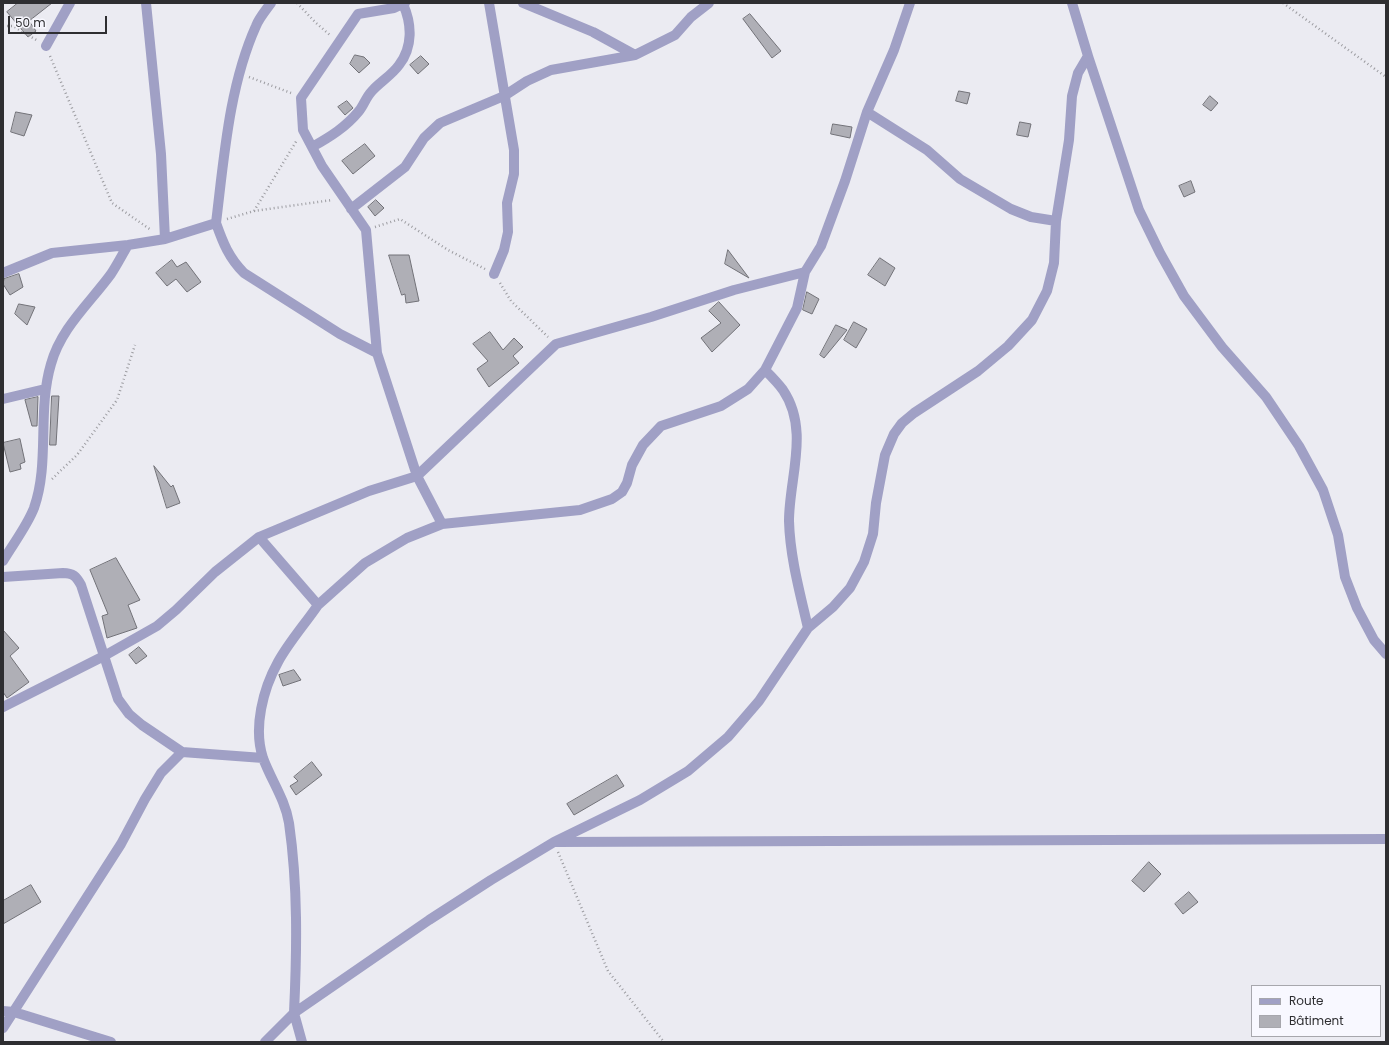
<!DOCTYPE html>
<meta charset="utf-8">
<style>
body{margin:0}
#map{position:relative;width:1389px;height:1045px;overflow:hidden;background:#ebebf2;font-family:Poppins,sans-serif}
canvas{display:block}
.frame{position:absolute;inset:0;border:4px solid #2e2e31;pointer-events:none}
.legend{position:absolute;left:1251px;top:985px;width:130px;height:52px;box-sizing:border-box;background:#f8f8ff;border:1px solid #a7a7ad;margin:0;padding:5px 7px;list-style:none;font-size:12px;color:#2e2e31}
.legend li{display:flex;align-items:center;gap:8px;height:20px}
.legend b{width:20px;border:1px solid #a7a7ad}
.scale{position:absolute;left:8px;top:16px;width:99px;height:18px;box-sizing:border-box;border:2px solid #2e2e31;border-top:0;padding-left:5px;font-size:12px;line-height:14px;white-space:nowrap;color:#2e2e31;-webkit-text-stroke:3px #f8f8ff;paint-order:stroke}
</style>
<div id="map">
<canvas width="1389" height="1045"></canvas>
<div class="frame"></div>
<ul class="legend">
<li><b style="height:5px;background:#a0a0c5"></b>Route</li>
<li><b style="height:11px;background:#afafb6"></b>Bâtiment</li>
</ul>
<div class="scale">50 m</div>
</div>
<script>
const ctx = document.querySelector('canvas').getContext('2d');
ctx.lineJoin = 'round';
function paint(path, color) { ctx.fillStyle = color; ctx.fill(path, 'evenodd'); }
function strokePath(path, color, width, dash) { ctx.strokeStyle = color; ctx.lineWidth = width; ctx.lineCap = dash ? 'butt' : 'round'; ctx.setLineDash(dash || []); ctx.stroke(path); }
const building = new Path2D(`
 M18,3h34l-23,18 7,10 -8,6 -21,-25z
 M750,14l31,37 -9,7 -29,-39z
 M355,55l9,2 6,6 -11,10 -9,-9z
 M421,56l8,8 -11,10 -8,-9z
 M959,91l11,2 -3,11 -11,-3z
 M1210,96l8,7 -7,8 -8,-6z
 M347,101l6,7 -8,7 -7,-8z
 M16,112l16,3 -8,21 -13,-4z
 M1020,122l11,2 -3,13 -11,-2z
 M833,124l19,3 -2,11 -19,-4z
 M365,144l10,12 -22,18 -11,-13z
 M1191,181l4,11 -11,5 -5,-11z
 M376,200l8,8 -9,8 -7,-9z
 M728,250l21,28 -24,-14z
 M389,255h20l10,46 -13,2 -1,-9 -3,1z
 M880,258l15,10 -10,18 -17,-11z
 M172,260l5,7 9,-5 15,20 -14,10 -11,-13 -9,7 -11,-13z
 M19,274l4,13 -13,8 -7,-11 1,-5z
 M807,292l12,7 -7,15 -9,-4z
 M719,302l21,23 -28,27 -11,-14 20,-15 -12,-12z
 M19,304l16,3 -8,18 -12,-11z
 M854,322l13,7 -11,19 -12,-8z
 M836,325l11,5 -23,28 -4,-3z
 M490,332l13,18 11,-12 9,9 -10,9 6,7 -30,24 -12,-18 11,-8 -15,-17z
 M52,396h7l-3,49h-6z
 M38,397l-1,29h-5l-7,-26z
 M20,439l5,23 -5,2 1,5 -11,3 -7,-29z
 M154,466l17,21 2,-2 7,18 -13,5z
 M116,558l24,42 -12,5 9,23 -30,10 -5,-22 6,-2 -18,-44z
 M3,630l16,18 -9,8 19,26 -22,16 -4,-6z
 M139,647l8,9 -11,8 -7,-9z
 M294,670l7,10 -18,6 -4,-11z
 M312,762l10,13 -26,20 -6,-9 8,-5 -4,-4z
 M617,775l7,11 -50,29 -7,-11z
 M1149,862l12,12 -17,18 -12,-11z
 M31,885l10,17 -38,22v-23z
 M1189,892l9,10 -15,12 -8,-10z`);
paint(building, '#afafb6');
strokePath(building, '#727278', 1);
strokePath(new Path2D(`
 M297,3l19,20 15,13
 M1283,3l103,74
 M3,26h10l25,15
 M50,56l62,147 39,27
 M249,77l42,16
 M254,211l43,-71
 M227,219l27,-8 78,-11
 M375,227l25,-8 48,31 37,19
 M500,283l11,18 37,36
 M52,479l25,-24 40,-55 18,-55
 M558,852l50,119 56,71`), '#9c9ca1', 2.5, [1, 3]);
strokePath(new Path2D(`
 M146,3l15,151 4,85
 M405,3l-11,5 -36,6 -57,84 2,32 19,36 44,64 11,123 40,123 25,48
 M489,3l25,147v24l-7,29 1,29 -4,18 -10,24
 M523,3l70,29 42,23 40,-20 16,-18 18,-14
 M46,46l24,-43
 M1088,56l51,154 21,43 24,43 38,51 44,50 33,49 24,44 15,45 7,42 12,31 17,32 12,14
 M867,112l60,38 33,29 51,30 20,8 25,4
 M312,147c18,-10 34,-20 47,-36 5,-6 7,-14 13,-20 8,-9 20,-16 27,-26 14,-18 13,-41 4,-61
 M351,209l54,-42 19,-29 16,-15 64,-27 23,-15 24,-11 84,-15
 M216,223c7,20 13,35 28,50l96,61 37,19
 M3,273l49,-20 76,-8 37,-6 51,-16c8,-65 13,-137 40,-197 3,-8 10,-16 15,-23
 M765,370c6,6 13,13 18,20 27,40 6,88 6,131 1,36 11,72 19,107
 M3,399l42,-10
 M259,537l59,68c-13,19 -29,37 -40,57 -15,27 -25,66 -15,96 8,22 22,41 26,65 9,63 8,126 5,190l-29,29
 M3,561c10,-17 24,-35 31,-53 16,-45 3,-97 17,-144 10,-36 38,-60 60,-90 6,-9 11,-19 17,-29
 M3,577l60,-4c10,0 13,3 18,12l37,114 11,15 13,11 40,27 81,6
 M318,605l47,-42 42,-25 35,-14 138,-14 32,-11 10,-7 5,-9 5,-18 11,-20 18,-19 60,-20 27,-17 17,-19 32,-62 8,-36
 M3,707l101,-51 53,-30 19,-16 39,-38 44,-35 110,-46 48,-15 139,-132 95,-27 83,-27 71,-18 16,-26 24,-65 22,-69 27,-62 16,-47
 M556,842l830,-3
 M3,1011l11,1 97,30
 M3,1028l118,-184 24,-45 16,-26 21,-21
 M302,1042l-8,-29 135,-93 62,-40 63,-38 86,-42 48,-29 40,-34 31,-36 49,-73 25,-21 17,-19 14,-26 9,-28 3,-31 9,-48 9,-21 8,-11 12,-10 64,-42 30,-25 24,-26 15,-29 7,-28 2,-42 13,-81 3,-44 6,-23 10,-17 -16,-53`), '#a0a0c5', 10);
</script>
